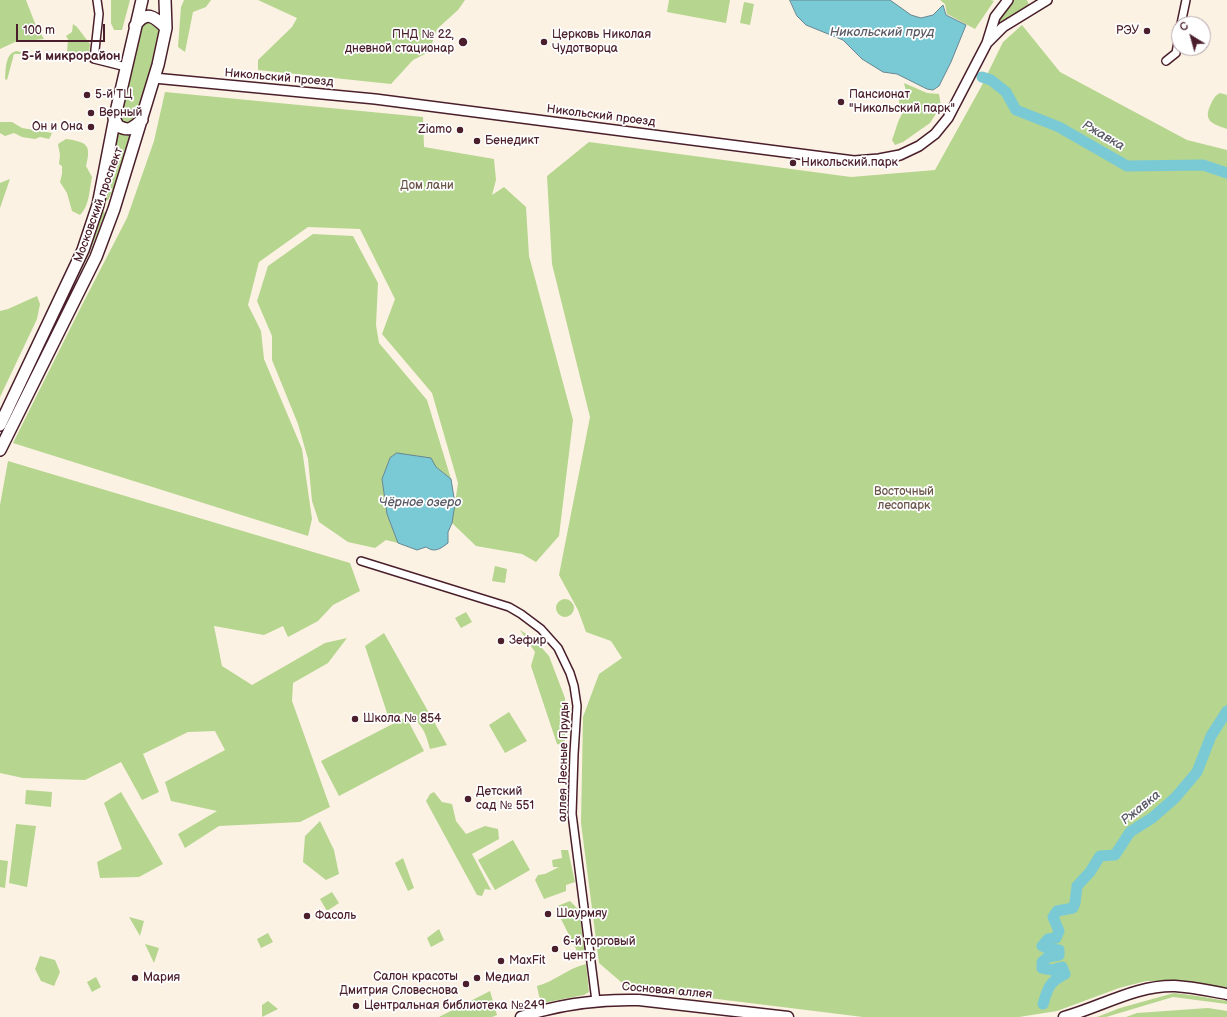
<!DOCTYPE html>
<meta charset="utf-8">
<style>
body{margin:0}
#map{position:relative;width:1227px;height:1017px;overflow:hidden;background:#fbf2e3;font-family:"Balsamiq Sans",sans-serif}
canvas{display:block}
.north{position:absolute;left:1171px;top:16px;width:40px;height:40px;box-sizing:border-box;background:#fff;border:1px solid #b7a5aa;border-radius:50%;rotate:323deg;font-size:11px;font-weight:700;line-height:16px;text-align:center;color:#4a1f2b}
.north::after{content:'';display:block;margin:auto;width:14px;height:18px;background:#4a1f2b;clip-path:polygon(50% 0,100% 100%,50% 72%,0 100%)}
.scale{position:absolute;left:16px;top:24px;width:89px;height:18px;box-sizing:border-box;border:2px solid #4a1f2b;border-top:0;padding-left:5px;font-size:12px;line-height:14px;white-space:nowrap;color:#4a1f2b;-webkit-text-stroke:3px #fff;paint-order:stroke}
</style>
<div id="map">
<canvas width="1227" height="1017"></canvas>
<div class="north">С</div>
<div class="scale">100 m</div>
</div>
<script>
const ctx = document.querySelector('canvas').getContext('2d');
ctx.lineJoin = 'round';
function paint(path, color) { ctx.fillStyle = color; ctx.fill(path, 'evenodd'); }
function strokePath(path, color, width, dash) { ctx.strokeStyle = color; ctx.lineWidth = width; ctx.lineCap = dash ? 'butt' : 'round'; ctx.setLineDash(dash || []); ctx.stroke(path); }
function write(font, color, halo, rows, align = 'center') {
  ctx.font = font + ' "Balsamiq Sans",sans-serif'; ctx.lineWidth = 3.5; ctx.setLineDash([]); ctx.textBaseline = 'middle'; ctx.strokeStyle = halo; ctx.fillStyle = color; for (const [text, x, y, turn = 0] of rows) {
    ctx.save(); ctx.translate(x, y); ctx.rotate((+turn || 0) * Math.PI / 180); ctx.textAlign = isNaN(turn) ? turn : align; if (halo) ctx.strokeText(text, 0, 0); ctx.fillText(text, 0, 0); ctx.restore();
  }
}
paint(new Path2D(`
 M0,0h26l10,26 8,13 -29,3 -15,7z
 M111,0h19l-8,30h-8l-3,-7z
 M184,0h27l-5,7 -13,5 -8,40 -7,-5 3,-40z
 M258,0h207l-7,10 -21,19 -8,23 -16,8 -22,24 -133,-14v-10l34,-33 5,-9z
 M669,0h61l-4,23 -59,-11z
 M940,0h51l3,1 -19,28 -28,-15 -2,-10z
 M1012,0h15l2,5 -1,2 -30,16 -2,-2z
 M744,2l10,2 -4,21 -10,-2z
 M146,21l12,4 2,7 -24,88 -10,6 -7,-5 18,-92z
 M73,24l4,3 13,17 -1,10 -2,2 -20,-4 1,-13 -2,-3 6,-4z
 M1022,25l38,47 127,68 40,10v839l-56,-8h-25l-27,7 -62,23 -38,6h-156l-235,-29 -29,-25 -18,-140 2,-106 16,-43 23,-16 -11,-17 -25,-9 -8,-22 -19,-35 31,-158 -38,-153 -5,-88 42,-34 262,35 84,-7 46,-83 22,-45z
 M16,51l5,1v2h-7l-7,26 -2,-1c1,-10 0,-25 11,-28z
 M904,83l23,10 12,1 2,12 -11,17 -27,19 -8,3 -3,-5c4,-10 5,-18 10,-26l-3,-12v-6l8,-1z
 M165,92l258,25 1,30 70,12 2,21 -4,15 12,-8 22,20 3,49 44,164 -14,116 -23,26 -14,-8 -46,-8 -24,-23 6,-40 -26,-90 -50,-59 13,-35 -35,-70 -52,-2 -49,35 -11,43 13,26 3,28 38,90 10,70 -4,17 -295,-93 68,-136 46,-89 27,-77z
 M1220,93l7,2v34c-13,-5 -24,-7 -17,-23 3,-6 4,-10 10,-13z
 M0,122h12l10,6 30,5 -3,6 -9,-2 -5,2 -13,-2 -8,-4 -9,3 -5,-3z
 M116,129c5,5 10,7 17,5l-16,48 -9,18 -4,2 -2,-3z
 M66,139c20,3 26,5 20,27l6,11c-3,13 -2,28 -12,38l-8,-4 -5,-18 -7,-11 2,-8v-8l-3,-2 1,-9 -2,-11z
 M10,179l-10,29v-25z
 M104,211l1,3 -16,40 -72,150h-2l86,-192z
 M313,234l40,2 25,47 -2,42 3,18 48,57 24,79 -15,-12 -46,-9 -8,21 5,35 11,29 -12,-3 -11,8 -27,-6 -29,-20 -7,-21 -4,-42 -10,-35 -26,-64v-24l-15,-35 11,-35z
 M37,296l3,8 -3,15 -37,78v-86l8,-2z
 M8,461l342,102 10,28 -27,14 -15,16 -30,16 -5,-11 -19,9 -50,-9 8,40 30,19 73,-42 22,-5 -19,25 -35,20 -1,18 38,106 -30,15 -81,4 -34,22 -7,-14 39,-23 -46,-10 -6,-19 60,-32 -10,-19 -27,1 -45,22 16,38 -17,8 -21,-38 -36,18 -62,-2 -23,-5v-268z
 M495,566l12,3 -2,14 -13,-2z
 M556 608a9 9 0 1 1 18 0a9 9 0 1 1-18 0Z
 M466,612l6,10 -11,6 -6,-10z
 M520,630l14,9 15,17 16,42v48l-8,-2 -26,-78 4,-14z
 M384,633l58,103 5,9 -17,4c-5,-19 -8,-25 -25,-37l-16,7 -24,-73z
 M509,712l18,29 -22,12 -16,-28z
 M406,717l18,34 -85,45 -18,-35z
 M26,790l26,2 -1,15 -26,-3z
 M121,792l42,72 -24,13 -39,1 -3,-16 25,-13 -18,-46z
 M434,792l8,10 10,2 4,17 10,13 19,-8 13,3 1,10 -27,15 19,36 -6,-1 -3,7 -5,-1 -51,-94 4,-7z
 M320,821l14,29 5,24 -13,6 -23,-18 2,-26z
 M16,824l20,2 -9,61 -18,-4z
 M513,840l17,30 -35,20 -17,-30z
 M561,850h7l7,32 -9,3v6l-22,8 -9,-19 3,-5 7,-1 14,-7h-6l-1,-7 10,-2z
 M403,858l11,30 -6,3 -13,-28z
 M0,860l8,1 -3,27 -5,-1z
 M332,892l7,11 -12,8 -7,-12z
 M570,901l9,9 6,45h-6l-24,-48z
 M129,917l15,4 -4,15z
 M439,929l5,11 -13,7 -4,-9z
 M268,933l5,9 -12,6 -4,-9z
 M145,944l14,4 -5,15z
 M40,956l15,4 5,12 -6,14 -13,-5 -6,-12z
 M586,964l3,28 -5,3 -41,8 -4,-7 -2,-10c17,-4 31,-18 49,-22z
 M96,977l5,10 -9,5 -5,-10z
 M490,991l7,24 -5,2h-53z
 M1174,993l23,3 30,5v3l-54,-7 -67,20h-9l23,-9z
 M268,1001l10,8 -16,8v-12z
 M1208,1008l19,3v6h-101l11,-4z`), '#b6d58e');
const water = new Path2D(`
 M790,0h100l21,15 10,3 12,-3 10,-10 3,10 20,10 -15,37 -12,24 -6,4 -6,-1 -30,-15 -14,-2 -21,-13 -19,-19 -37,-15 -9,-9z
 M397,453l34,5 5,9 15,12 4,25 -3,19 -4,9v11c-8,6 -13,10 -22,4l-9,3 -19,-7 -11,-29 -5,-35 8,-21z`);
paint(water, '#7acad6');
strokePath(water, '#678692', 1);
strokePath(new Path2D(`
 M982,77l9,3 15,12 10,18 43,17 68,39 76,-1 24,8
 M1043,1004c5,-16 6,-22 22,-30l-3,-7 -10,3 -10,-2v-6l6,-5 11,-2v-5l-10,-1 -7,-3 6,-7 8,-1 3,-7 -6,-14 4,-6 16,-3 2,-5 2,-17 13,-14 10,-16 15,-1 15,-23 22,-14 23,-20 22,-26 14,-36 16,-25`), '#7acad6', 11);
const minor = new Path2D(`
 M97,0l2,14 -5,45 32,8
 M1181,24l5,-24
 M1166,61l10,-8 3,-16
 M361,561l148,46 12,7 20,15 17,19 12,25 4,13 3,20 -3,48 -2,60 24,187`);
const tertiary = new Path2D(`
 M988,42l15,-15 44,-27
 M154,78l221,21 479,62 25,-2 21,-4 19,-9 16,-12 13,-16 39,-75 8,-26 13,-17`);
const secondary = new Path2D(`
 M521,1017c38,-13 77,-18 118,-17l149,17
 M1064,1017c37,-10 72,-32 111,-31 18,1 35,5 52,8`);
const primary = new Path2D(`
 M135,26c11,-16 19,-10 31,2
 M114,118l4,8c12,6 14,2 24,-6
 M0,425l83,-175 15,-45 18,-93 26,-112
 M0,450l96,-193 18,-48 44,-144 8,-37 -1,-28`);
strokePath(minor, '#4a1f2b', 10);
strokePath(tertiary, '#4a1f2b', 12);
strokePath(secondary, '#4a1f2b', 13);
strokePath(primary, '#4a1f2b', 14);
strokePath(minor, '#fff', 7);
strokePath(tertiary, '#fff', 9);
strokePath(secondary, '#fff', 10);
strokePath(primary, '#fff', 11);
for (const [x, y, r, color] of [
 [1147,31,4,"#4a1f2b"],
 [463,42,5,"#4a1f2b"],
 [544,42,4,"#4a1f2b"],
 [87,95,4,"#4a1f2b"],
 [841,102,4,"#4a1f2b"],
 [91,113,4,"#4a1f2b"],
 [91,127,4,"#4a1f2b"],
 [460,130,4,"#4a1f2b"],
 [477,141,4,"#4a1f2b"],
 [793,163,4,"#4a1f2b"],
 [501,641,4,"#4a1f2b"],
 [355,719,4,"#4a1f2b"],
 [468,799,4,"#4a1f2b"],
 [548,914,4,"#4a1f2b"],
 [307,916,4,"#4a1f2b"],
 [555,949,4,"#4a1f2b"],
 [501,961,4,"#4a1f2b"],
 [135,978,4,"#4a1f2b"],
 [477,978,4,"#4a1f2b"],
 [466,984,4,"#4a1f2b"],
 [356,1006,4,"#4a1f2b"]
]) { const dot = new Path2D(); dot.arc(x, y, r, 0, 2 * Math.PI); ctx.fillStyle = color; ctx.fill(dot); strokePath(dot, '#fff', 1.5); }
write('12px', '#4a1f2b', '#fff', [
 ["РЭУ",1139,31,"right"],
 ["ПНД № 22,",454,35,"right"],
 ["дневной стационар",454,49,"right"],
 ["Церковь Николая",552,35],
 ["Чудотворца",552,49],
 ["5-й ТЦ",95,95],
 ["Пансионат",849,95],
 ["\"Никольский парк\"",849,109],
 ["Верный",99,113],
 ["Он и Она",83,127,"right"],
 ["Ziamo",452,130,"right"],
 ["Бенедикт",485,141],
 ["Никольский парк",801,163],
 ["Зефир",509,641],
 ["Школа № 854",363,719],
 ["Детский",476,792],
 ["сад № 551",476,806],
 ["Шаурмяу",556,914],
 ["Фасоль",315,916],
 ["6-й торговый",563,942],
 ["центр",563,956],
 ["MaxFit",509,961],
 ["Салон красоты",458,977,"right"],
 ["Дмитрия Словеснова",458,991,"right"],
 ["Мария",143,978],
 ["Медиал",485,978],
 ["Центральная библиотека №249",364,1006]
], 'left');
write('12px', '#4a1f2b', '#fff', [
 ["Никольский проезд",279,78,5],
 ["Никольский проезд",601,116,7],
 ["Московский проспект",99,205,-70],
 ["аллея Лесные Пруды",564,762,-89],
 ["Сосновая аллея",667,991,5]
]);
write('12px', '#6a5649', '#fff', [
 ["Дом лани",427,186],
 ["Восточный",904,492],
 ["лесопарк",904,506]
]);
write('italic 13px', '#5b5b67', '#fff', [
 ["Никольский пруд",882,33],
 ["Ржавка",1103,136,30],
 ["Чёрное озеро",420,503],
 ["Ржавка",1141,808,-39]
]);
write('bold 13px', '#4a1f2b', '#fff', [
 ["5-й микрорайон",71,57]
]);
</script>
